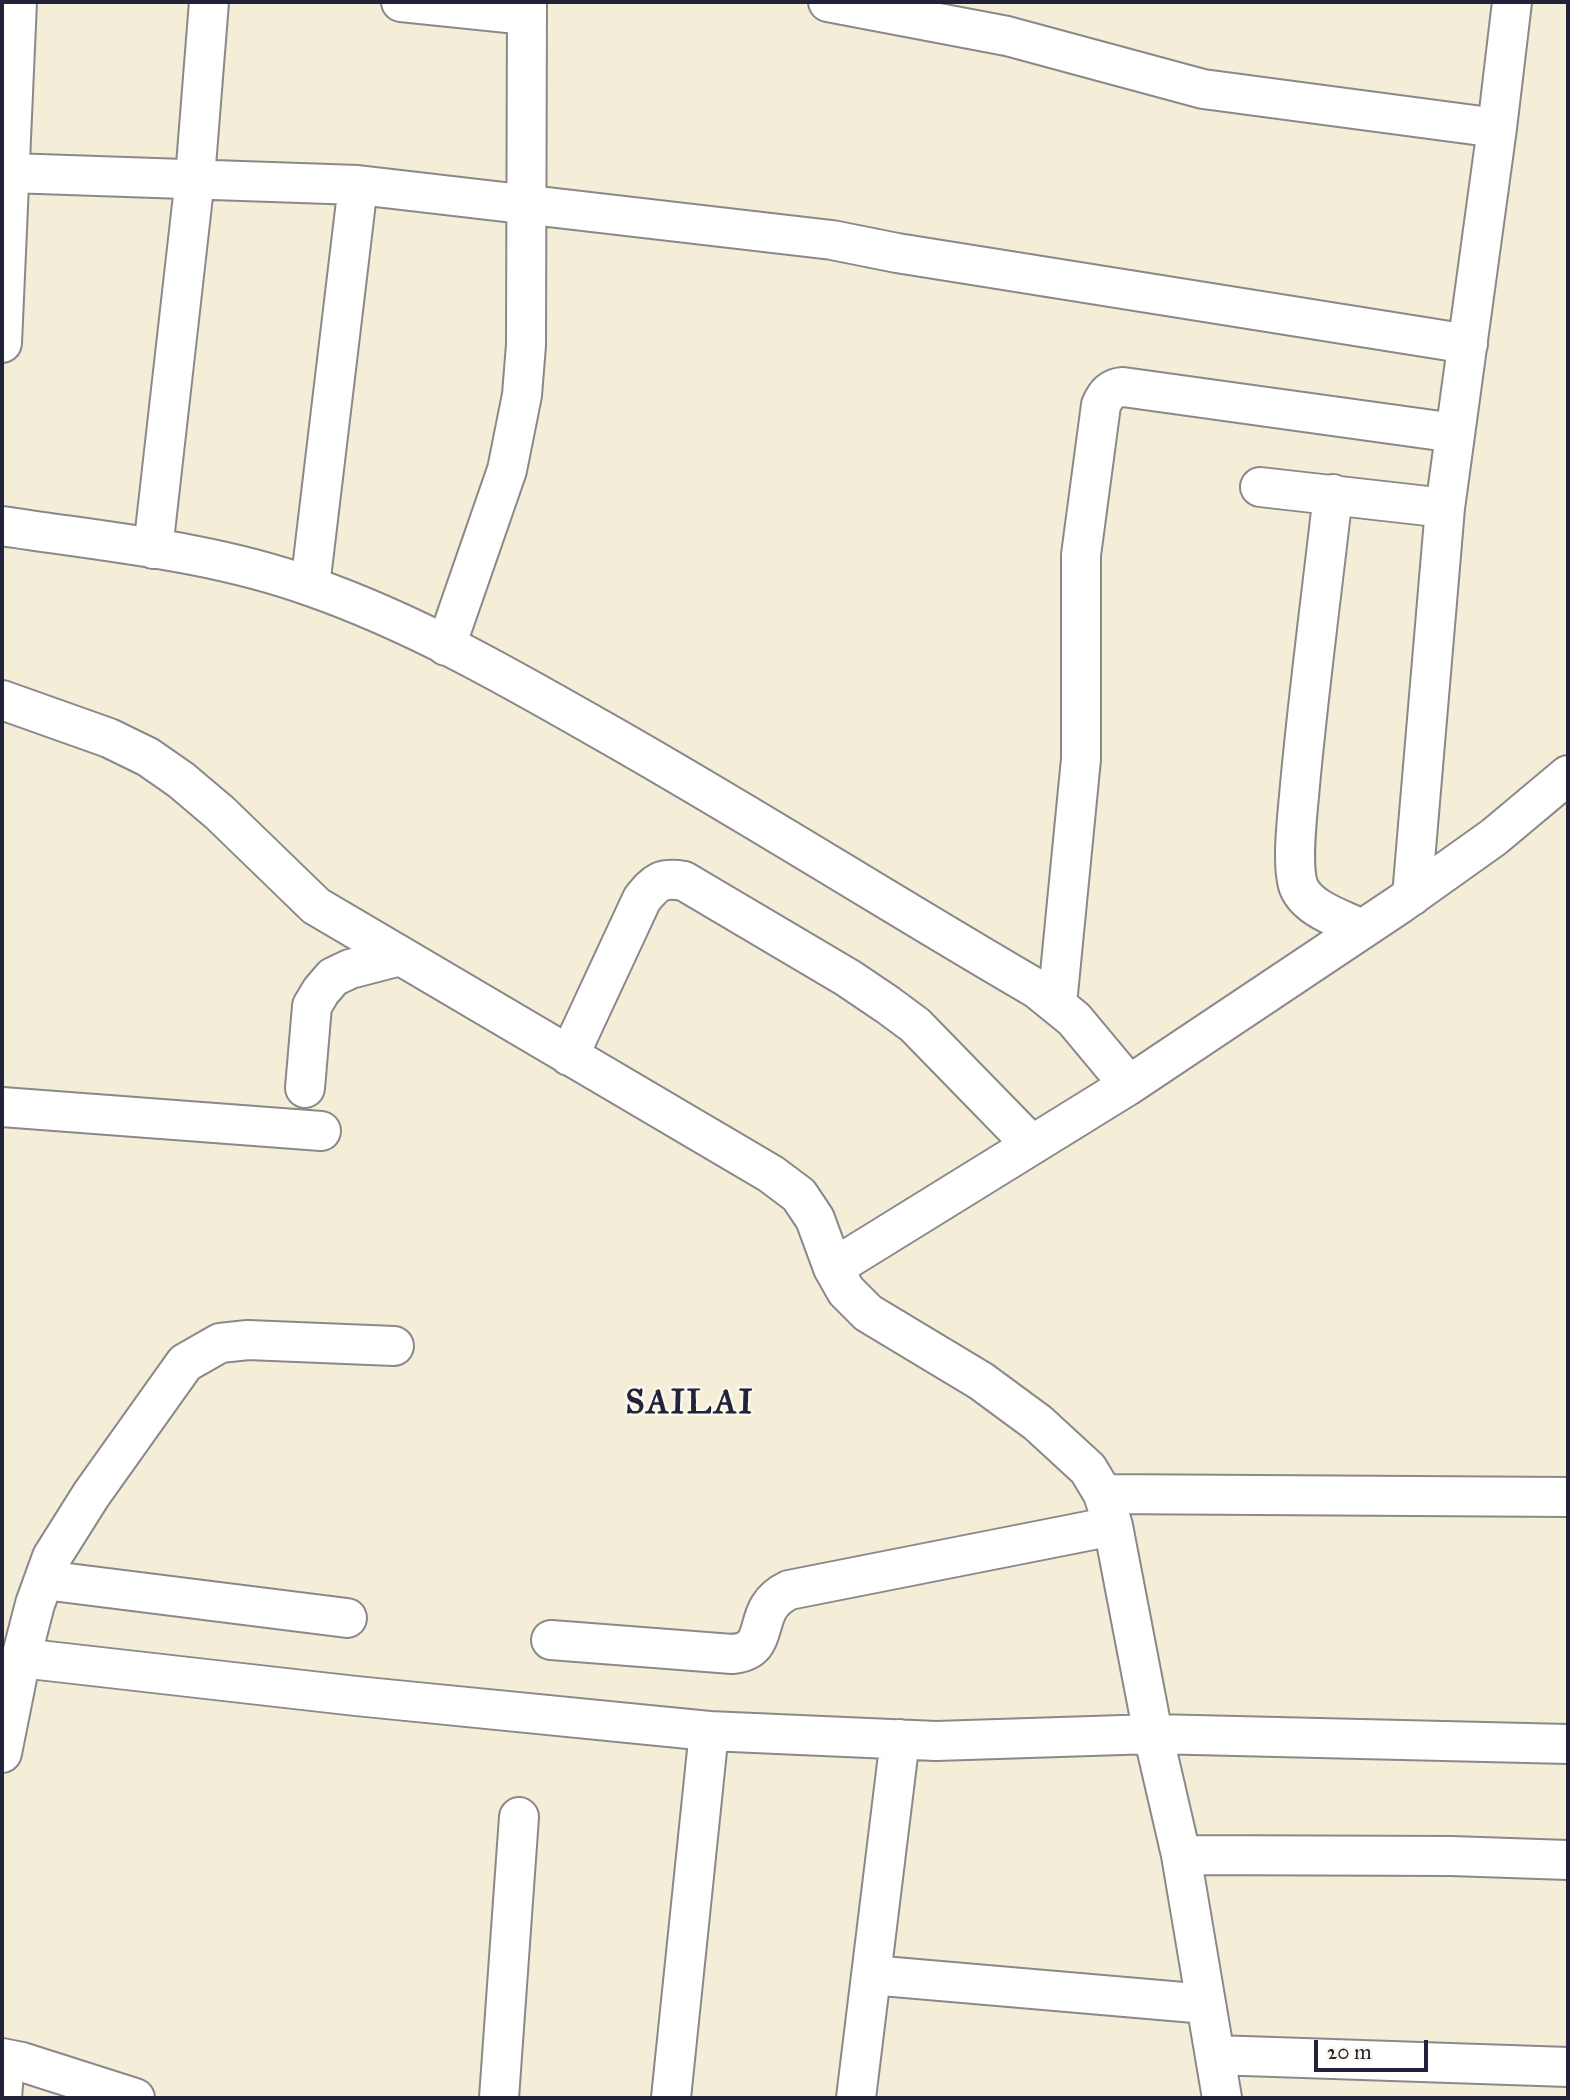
<!DOCTYPE html>
<style>
body{margin:0}
#map{position:relative;width:1570px;height:2100px;overflow:hidden;background:#f4edd7;font-family:"IM FELL Great Primer",serif}
canvas{display:block}
.frame{position:absolute;inset:0;border:4px solid #22223b;pointer-events:none}
.scale{position:absolute;left:1314px;top:2040px;width:114px;height:32px;box-sizing:border-box;border:4px solid #22223b;border-top:0;padding-left:9px;font-size:21px;line-height:24px;white-space:nowrap;color:#22223b;-webkit-text-stroke:5px #fbf7ec;paint-order:stroke}
</style>
<div id="map">
<canvas width="1570" height="2100"></canvas>
<div class="frame"></div>
<div class="scale">20 m</div>
</div>
<script>
const ctx = document.querySelector('canvas').getContext('2d');
ctx.lineJoin = 'round';
function strokePath(path, color, width, dash) { ctx.strokeStyle = color; ctx.lineWidth = width; ctx.lineCap = dash ? 'butt' : 'round'; ctx.setLineDash(dash || []); ctx.stroke(path); }
function write(font, color, halo, rows, align = 'center') {
  ctx.font = font + ' "IM FELL Great Primer",serif'; ctx.lineWidth = 5; ctx.setLineDash([]); ctx.textBaseline = 'middle'; ctx.strokeStyle = halo; ctx.fillStyle = color; for (const [text, x, y, turn = 0] of rows) {
    ctx.save(); ctx.translate(x, y); ctx.rotate((+turn || 0) * Math.PI / 180); ctx.textAlign = isNaN(turn) ? turn : align; if (halo) ctx.strokeText(text, 0, 0); ctx.fillText(text, 0, 0); ctx.restore();
  }
}
const street = new Path2D(`
 M401,2l126,13
 M828,2l179,34 196,53 294,39
 M10,173l348,12 474,55 65,13 571,91
 M2,343l15,-341
 M1260,487l185,21
 M1333,494c-11,97 -24,194 -33,291 -2,26 -9,76 -2,100 8,24 44,34 64,44
 M2,526c104,16 211,25 310,61 100,35 193,88 284,140 149,84 293,176 441,262l37,30 55,66
 M153,549l42,-371 14,-176
 M310,586l48,-401
 M446,646l61,-176 15,-75 4,-50 1,-343
 M2,700l107,38 39,19 33,23 39,33 96,93 455,268 28,21 16,24 18,49 13,23 22,22 113,68 57,42 50,46 15,25 10,32 40,208 28,121 41,243
 M1412,896l33,-388 52,-380 15,-126
 M1057,1004l24,-245v-204l20,-150c5,-11 10,-17 22,-18l332,46
 M569,1056l73,-157c14,-17 19,-22 42,-18l164,97 40,27 27,20 117,120
 M305,1088l7,-82 9,-15 12,-14 17,-8 50,-13
 M2,1107l319,24
 M833,1268l296,-183 271,-181 94,-67 74,-62
 M1103,1494l465,3
 M44,1580l303,38
 M551,1640l181,14c44,-4 15,-44 57,-64l324,-64
 M21,1658l335,38 353,35 227,10 217,-7 415,10
 M2,1753l19,-95 14,-54 17,-47 39,-62 94,-132 35,-20 28,-3 146,6
 M1181,1855l270,1 117,4
 M871,1975l335,29
 M1215,2055l353,12
 M2,2098l3,-39
 M499,2098l20,-281
 M671,2098l38,-367
 M856,2098l44,-359`);
const secondary = new Path2D(`
 M2,2058l20,4 113,36`);
strokePath(street, '#8b8889', 42);
strokePath(secondary, '#8b8889', 42);
strokePath(street, '#fff', 38);
strokePath(secondary, '#fff', 38);
ctx.letterSpacing = '2px';
write('bold 33px', '#22223b', '#fbf7ec', [
 ["SAILAI",690,1405]
]);
ctx.letterSpacing = '0px';
</script>
